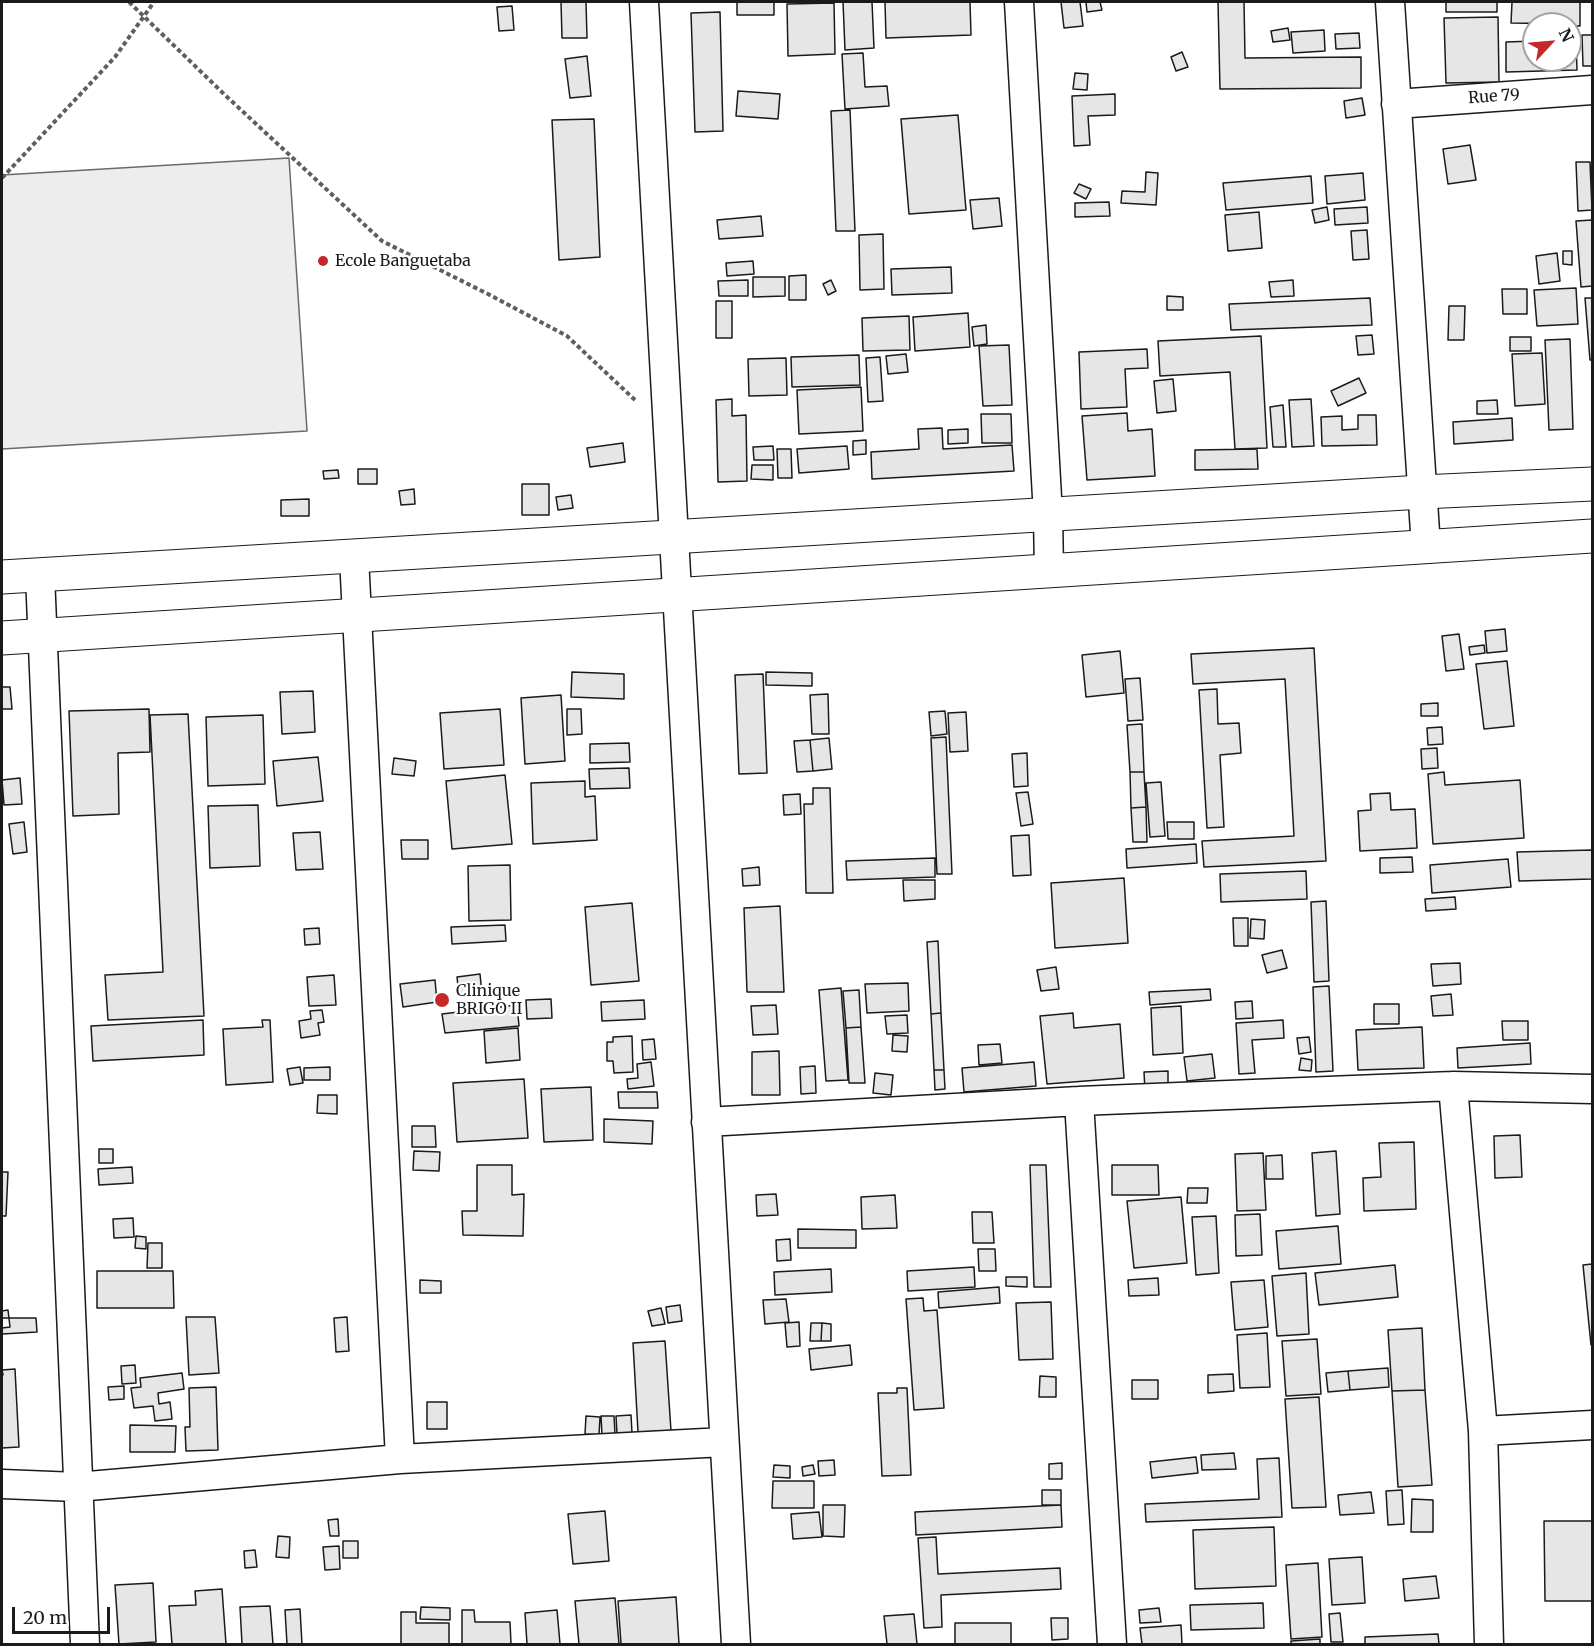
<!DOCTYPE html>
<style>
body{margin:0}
#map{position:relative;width:1594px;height:1646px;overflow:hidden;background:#fff;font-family:Merriweather,serif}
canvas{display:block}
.frame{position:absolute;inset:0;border:3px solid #1a1a1a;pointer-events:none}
.north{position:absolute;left:1522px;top:12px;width:60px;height:60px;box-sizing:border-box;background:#fff;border:2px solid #a3a3a3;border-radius:50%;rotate:64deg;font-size:16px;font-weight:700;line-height:24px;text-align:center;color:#1a1a1a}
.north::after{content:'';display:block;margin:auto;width:21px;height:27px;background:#c62828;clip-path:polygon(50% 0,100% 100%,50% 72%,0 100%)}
.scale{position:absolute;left:12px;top:1607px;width:98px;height:27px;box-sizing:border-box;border:3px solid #1a1a1a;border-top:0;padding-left:8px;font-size:18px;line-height:21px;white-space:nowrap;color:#1a1a1a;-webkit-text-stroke:4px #fff;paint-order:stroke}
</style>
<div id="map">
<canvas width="1594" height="1646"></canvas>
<div class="frame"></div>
<div class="north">N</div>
<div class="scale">20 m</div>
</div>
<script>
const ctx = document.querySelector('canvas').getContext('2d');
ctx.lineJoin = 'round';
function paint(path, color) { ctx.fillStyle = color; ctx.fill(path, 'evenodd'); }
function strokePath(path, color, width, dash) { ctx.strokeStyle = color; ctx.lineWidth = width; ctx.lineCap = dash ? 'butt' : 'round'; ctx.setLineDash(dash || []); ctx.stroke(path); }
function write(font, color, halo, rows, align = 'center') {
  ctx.font = font + ' Merriweather,serif'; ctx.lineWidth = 4.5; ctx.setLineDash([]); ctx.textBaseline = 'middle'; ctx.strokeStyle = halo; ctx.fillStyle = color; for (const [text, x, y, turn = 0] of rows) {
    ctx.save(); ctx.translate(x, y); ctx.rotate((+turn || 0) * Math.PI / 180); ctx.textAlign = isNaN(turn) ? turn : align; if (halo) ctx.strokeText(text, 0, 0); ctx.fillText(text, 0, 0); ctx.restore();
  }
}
const built = new Path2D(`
 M289,158l18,273 -305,18v-274z`);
paint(built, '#ededed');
strokePath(built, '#6a6a6a', 1.5);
const building = new Path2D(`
 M561,2h25l1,36h-25z
 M737,2h37v13h-37z
 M843,2h29l2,46 -29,2z
 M885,2h85l1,33 -85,3z
 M1061,2h19l3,24 -19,2z
 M1086,2h14l2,8 -15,2z
 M1218,2h26l1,56 116,-1v31l-141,1z
 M1446,2h51v10h-51z
 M1512,2h68v24h-10v-2l-59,-1z
 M834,3l1,51 -47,2 -1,-52z
 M512,6l2,24 -15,1 -2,-24z
 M720,12l3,119 -28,1 -4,-119z
 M1498,17l1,65 -53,1 -2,-65z
 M1288,28l2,12 -17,2 -2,-11z
 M1324,30l1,21 -32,2 -2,-21z
 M1359,33l1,15 -24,1 -1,-15z
 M1582,35h10v31h-9z
 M1570,40h6l1,30 -71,2v-30l28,-1v19h36z
 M1182,52l6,15 -12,4 -5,-14z
 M863,53l2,34 22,-1 2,20 -44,3 -3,-55z
 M587,56l4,40 -21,2 -5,-39z
 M1075,73l13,1 -1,16 -14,-1z
 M738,91l42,3 -2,25 -42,-3z
 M1115,94v21l-27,1 2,29 -16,1 -2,-50z
 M1362,98l3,17 -19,3 -2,-17z
 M850,110l5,121h-19l-5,-120z
 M958,115l8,95 -57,4 -8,-95z
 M594,119l6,138 -41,3 -7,-140z
 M1470,145l6,35 -28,4 -5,-35z
 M1576,162h14l2,48 -14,1z
 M1146,172l12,1 -2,32 -35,-2 1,-12 23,1z
 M1363,173l2,27 -38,4 -2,-28z
 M1311,176l2,27 -87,7 -3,-27z
 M1079,184l12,5 -5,10 -12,-6z
 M999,198l3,28 -29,3 -3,-29z
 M1109,202l1,14 -35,1v-14z
 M1327,207l2,13 -14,3 -3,-13z
 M1367,207l1,16 -33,2 -1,-16z
 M1259,212l3,36 -34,3 -3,-36z
 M761,216l2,20 -44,3 -2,-19z
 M1592,220v66l-11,1 -5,-66z
 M1367,230l2,29 -16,1 -2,-29z
 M883,234l1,55 -24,1 -1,-55z
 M1563,251h9v14l-9,-1z
 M1557,253l3,28 -21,3 -3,-28z
 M753,261l1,13 -27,2 -1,-13z
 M951,267l1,26 -60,2 -1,-26z
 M806,275v25h-17v-24z
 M753,277h32v19l-32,1z
 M748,280v16h-29l-1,-15z
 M831,280l5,11 -8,4 -5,-11z
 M1293,280l1,16 -23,1 -2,-15z
 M1576,288l2,36 -41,2 -3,-36z
 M1502,289h25v25h-24z
 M1167,296l16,1v13h-16z
 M1370,298l2,27 -141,5 -2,-26z
 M1585,298h7v62h-2z
 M716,301h16v37h-16z
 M1449,306h16l-1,34h-16z
 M968,313l2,34 -55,4 -2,-34z
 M909,316l1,34 -47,1 -1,-33z
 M986,325l1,19 -13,2 -2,-19z
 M1372,335l2,19 -16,1 -2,-19z
 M1261,336l6,112 -32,1 -5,-77 -70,4 -2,-35z
 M1510,337h21v14h-21z
 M1570,339l3,90 -24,1 -4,-90z
 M1009,345l3,60 -29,1 -4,-60z
 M1147,349l1,19 -23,1 2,38 -46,2 -2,-57z
 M1542,353l3,51 -30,2 -3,-52z
 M906,354l2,18 -20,2 -2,-18z
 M859,355l1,30 -68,2 -1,-30z
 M880,357l3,44 -15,1 -2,-44z
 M786,358l1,37 -38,1 -1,-37z
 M1359,378l7,15 -28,13 -7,-15z
 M1173,379l3,32 -19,2 -3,-32z
 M861,387l2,44 -64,3 -2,-44z
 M732,399v17l14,-1 1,66 -29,1 -2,-82z
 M1311,399l3,47 -22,1 -3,-47z
 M1497,400l1,14h-21v-13z
 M1283,405l3,42h-13l-3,-40z
 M1127,413l1,18 24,-2 3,47 -68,4 -5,-64z
 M981,414h30l1,29h-30z
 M1358,415h18l1,30 -55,1 -1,-29 21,-1v14l16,-1z
 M1512,418l1,22 -59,4 -1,-22z
 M942,428l1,21 69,-4 2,26 -142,8 -1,-27 48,-3 -1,-20z
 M968,429v14l-20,1v-14z
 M866,440v14l-13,1v-14z
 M623,443l2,19 -35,5 -3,-19z
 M773,446l1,14h-20l-1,-13z
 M847,446l2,23 -50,4 -2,-24z
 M777,449h14l1,29h-14z
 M1257,449l1,20 -63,1v-20z
 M752,465h21v15l-22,-1z
 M358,469h19v15h-19z
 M338,470l1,8 -15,1 -1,-8z
 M522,484h27v31h-27z
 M414,489l1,15 -14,1 -2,-14z
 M571,495l2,13 -15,2 -2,-13z
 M309,499v17h-28v-16z
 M1505,629l2,22 -20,2 -2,-22z
 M1459,634l5,35 -18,2 -4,-35z
 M1484,645l1,8 -15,2 -1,-8z
 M1314,648l12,213 -122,6 -2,-26 92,-5 -9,-157 -92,5 -2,-30z
 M1120,651l4,42 -38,4 -4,-42z
 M1507,661l7,65 -30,3 -8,-65z
 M572,672l52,2v25l-53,-2z
 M766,672l46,1v13l-46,-1z
 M763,674l4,99 -28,1 -4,-99z
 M1140,678l3,42 -15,1 -3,-42z
 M2,687h8l2,22h-10z
 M1217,689l1,35 21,-1 2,30 -21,2 4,72 -17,1 -8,-138z
 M313,691l2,41 -33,2 -2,-42z
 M828,694l1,40h-17l-2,-39z
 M561,695l4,66 -40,3 -4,-66z
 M1438,703v13h-17v-12z
 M149,709l1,43 -32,1 1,61 -46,2 -4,-105z
 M500,709l4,56 -60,4 -4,-56z
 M567,709h14l1,25 -15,1z
 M945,711l2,23 -16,2 -2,-24z
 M966,712l2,39 -18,1 -2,-39z
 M188,714l16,302 -96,4 -3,-45 58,-3 -13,-257z
 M263,715l2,69 -57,2 -2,-69z
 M1142,724l2,48h-14l-3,-47z
 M1442,727l1,17 -15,1 -1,-17z
 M946,737l6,137h-15l-6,-136z
 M829,738l3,31 -19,2 -3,-31z
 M810,740l3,31 -16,1 -3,-31z
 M629,743l1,19 -40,1v-19z
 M1437,748l1,20 -16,1 -1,-20z
 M1027,753l1,33 -14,1 -2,-33z
 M318,757l5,44 -46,5 -4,-45z
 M394,758l22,3 -2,15 -22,-2z
 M629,768l1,20 -40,1 -1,-20z
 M1130,772h14l2,35 -15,1z
 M1444,772l1,13 75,-5 4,58 -91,6 -5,-70z
 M505,775l7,69 -60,5 -6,-68z
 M20,778l2,26 -18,1 -2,-25z
 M585,781v16l10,-1 2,44 -64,4 -2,-61z
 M1161,782l4,54 -15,1 -4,-54z
 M813,788h17l3,105h-27l-2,-89h9z
 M1028,792l5,32 -12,2 -5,-33z
 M1390,793l1,17 24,-1 2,39 -57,3 -2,-40 13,-1 -1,-16z
 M800,794l1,20 -17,1 -1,-20z
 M258,805l2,61 -50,2 -2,-62z
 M1146,807l1,35h-14l-2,-34z
 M24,822l3,30 -14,2 -4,-30z
 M1167,822h27v17h-26z
 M320,832l3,37 -27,1 -3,-37z
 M1029,835l2,40 -18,1 -2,-40z
 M401,840h27v19h-26z
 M1196,844l1,19 -70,5 -1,-19z
 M1592,850v29l-73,2 -2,-29z
 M1412,857l1,15 -33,1v-15z
 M935,858v19l-88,3 -1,-19z
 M1508,859l3,28 -79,6 -2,-28z
 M510,865l1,55 -42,1 -1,-55z
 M759,867l1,18 -17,1 -1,-17z
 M1306,871l1,28 -86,3 -1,-28z
 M1124,878l4,65 -73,5 -4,-65z
 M903,880h32v19l-31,2z
 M1455,897l1,12 -30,2 -1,-12z
 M1326,901l3,80 -15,1 -3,-80z
 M632,903l7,78 -48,4 -6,-78z
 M780,906l4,86h-37l-3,-84z
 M1233,918h15v28h-14z
 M1251,919l14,1 -1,19 -14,-1z
 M505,925l1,16 -54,3 -1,-17z
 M319,928l1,16 -15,1 -1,-16z
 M938,941l3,72 -10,1 -4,-72z
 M1282,950l5,18 -20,5 -5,-18z
 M1460,963l1,21 -28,2 -2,-22z
 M1056,967l3,22 -18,2 -4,-21z
 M480,974l2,20 -23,2 -2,-19z
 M334,975l2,30 -27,1 -2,-29z
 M435,980l2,22 -34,5 -3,-23z
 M908,983l1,28 -42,2 -2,-29z
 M1329,986l4,85 -17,1 -3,-85z
 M841,988l7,92 -22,1 -7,-91z
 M1210,989l1,11 -61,5 -1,-13z
 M859,990l2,37 -15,1 -3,-37z
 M1451,994l2,21 -20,1 -2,-20z
 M551,999l1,19 -25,1 -1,-19z
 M644,1000l1,19 -43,2 -1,-19z
 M1252,1001l1,17 -17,1 -1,-17z
 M1374,1004h25v20h-25z
 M517,1005l2,21 -74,7 -3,-19z
 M776,1005l2,29 -25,1 -2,-29z
 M1181,1006l2,47 -30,2 -2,-47z
 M322,1010l2,12 -6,1 2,12 -19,3 -2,-17 12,-2 -1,-8z
 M941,1013l3,57h-10l-3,-56z
 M1073,1013l1,15 46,-4 4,54 -77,6 -7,-68z
 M907,1015l1,18 -21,1 -2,-18z
 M203,1020l1,35 -111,6 -2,-35z
 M262,1020h8l3,62 -47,3 -3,-56 40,-2z
 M1283,1020l1,18 -32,2 3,33 -16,1 -3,-51z
 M1502,1021h26v19h-25z
 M861,1027l4,56h-16l-3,-55z
 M1422,1027l2,41 -66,2 -2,-40z
 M518,1028l2,32 -34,3 -2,-32z
 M893,1035l15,1 -1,16 -15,-1z
 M632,1036l1,36 -19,1 -1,-12h-6v-19h6v-5z
 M1309,1037l2,15 -12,2 -2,-16z
 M654,1039l2,20 -13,1 -1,-20z
 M1530,1043l1,21 -73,4 -1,-20z
 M1000,1044l2,19 -23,2 -1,-20z
 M779,1051l1,44h-28v-43z
 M1212,1054l3,24 -28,3 -3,-24z
 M1301,1058l11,2 -1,11 -12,-1z
 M651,1062l3,24 -26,3 -1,-10 11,-1 -1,-14z
 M1034,1062l2,24 -72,6 -2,-24z
 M815,1066l1,27 -15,1 -1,-27z
 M300,1067l3,16 -13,2 -3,-16z
 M330,1067v13h-26v-12z
 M934,1070h10l1,19 -10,1z
 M1168,1071v19l-23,1 -1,-19z
 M875,1073l18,2 -2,20 -18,-2z
 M524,1079l4,59 -71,4 -4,-59z
 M591,1087l2,53 -49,2 -3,-53z
 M618,1092h39l1,16h-39z
 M318,1095h19v19l-20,-1z
 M604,1119l49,2 -1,23 -48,-2z
 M412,1126h23l1,21h-24z
 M1520,1135l2,42 -27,1 -1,-42z
 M1414,1142l2,67 -52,2 -1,-33 18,-1 -2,-34z
 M99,1149h14v14h-14z
 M414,1151l26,1 -1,19 -26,-1z
 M1336,1151l4,63 -24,2 -4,-63z
 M1263,1153l3,57 -29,1 -2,-57z
 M1282,1155l1,24h-17v-23z
 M477,1165h35v30l12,-1 -1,42 -60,-1 -1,-24h15z
 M1030,1165h16l5,122h-17z
 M1112,1165h46l1,30h-47z
 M132,1167l1,16 -34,2 -1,-16z
 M2,1172h6l-2,44h-4z
 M1188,1188h20l-1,15h-20z
 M776,1194l2,21 -21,1 -1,-21z
 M895,1195l2,33 -35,1 -1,-32z
 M1181,1197l6,66 -53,5 -7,-67z
 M972,1212h20l2,31h-21z
 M1260,1214l2,41 -26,1 -1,-41z
 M1216,1216l3,57 -23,2 -4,-58z
 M133,1218l1,19 -20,1 -1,-19z
 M1338,1226l3,38 -62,5 -3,-38z
 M798,1229l58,1v18h-58z
 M136,1236l10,1v12l-11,-1z
 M790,1239l1,21 -14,1 -1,-21z
 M148,1243h14v25h-15z
 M978,1249h17l1,22h-17z
 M1592,1264v81h-1l-8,-80z
 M1395,1265l3,32 -79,8 -4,-32z
 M974,1267l1,20 -67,4 -1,-20z
 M831,1269l1,23 -57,3 -1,-23z
 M97,1271h76l1,37h-77z
 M1306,1273l3,61 -32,2 -5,-60z
 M1006,1277h21v10l-21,-1z
 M1158,1278l1,17 -30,1 -1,-16z
 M420,1280l21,1v12h-21z
 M1264,1280l4,47 -33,3 -4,-48z
 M999,1287l1,16 -61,5 -1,-16z
 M923,1298l1,13 13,-1 7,98 -30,2 -8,-111z
 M786,1299l3,23 -24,2 -2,-24z
 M1051,1302l2,57 -34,1 -3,-57z
 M680,1305l2,16 -14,2 -2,-16z
 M661,1308l4,16 -13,2 -4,-15z
 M8,1310l2,17 -8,1v-17z
 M186,1317h29l4,56 -30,2z
 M347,1317l2,34 -13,1 -2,-34z
 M2,1318h34l1,14 -35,2z
 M799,1322l1,24 -13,1 -2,-24z
 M811,1323h11l-1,18h-11z
 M822,1323l9,1v17h-10z
 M1422,1328l3,62 -33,1 -4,-61z
 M1267,1333l3,54 -30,1 -3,-53z
 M1317,1339l4,55 -35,2 -4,-55z
 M665,1341l6,90 -33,1 -5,-89z
 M850,1345l2,20 -41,5 -2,-21z
 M135,1365l1,18 -14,1 -1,-18z
 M1388,1368l1,19 -39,3 -2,-19z
 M15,1369l4,78 -17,1v-73h1l-1,-5z
 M1348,1371l2,19 -22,2 -2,-19z
 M182,1373l2,16 -26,4 1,11 11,-2 2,17 -17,2 -2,-15 -19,2 -3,-20 10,-1 -1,-9z
 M1233,1374l1,17 -26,2v-18z
 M1040,1376l16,1v20h-17z
 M1132,1380h26v19h-26z
 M124,1386v13l-15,1 -1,-13z
 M216,1387l2,63 -32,1 -1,-24h5l-1,-39z
 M897,1388h10l4,87 -29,1 -4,-83h19z
 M1425,1390l7,95 -34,2 -6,-96z
 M1319,1397l7,110 -34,1 -7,-109z
 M427,1402h20v27h-20z
 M631,1415l1,18 -15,1 -1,-18z
 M586,1416l14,1 -1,18 -14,-1z
 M601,1416h13l1,18 -13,1z
 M130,1425l46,1 -1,26h-45z
 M1234,1453l2,16 -34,1 -1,-15z
 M1196,1457l2,16 -46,5 -2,-16z
 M1279,1458l3,59 -136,5 -1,-18 114,-5 -2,-40z
 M834,1460l1,15 -16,1 -1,-15z
 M1062,1463v16h-13v-15z
 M774,1465l16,1v12l-17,-1z
 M813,1465l2,9 -12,2 -1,-9z
 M773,1481h41v27h-42z
 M1042,1490h19v15h-19z
 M1402,1490l2,34 -16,1 -2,-34z
 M1371,1492l3,21 -34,2 -2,-20z
 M1412,1499l21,1v32h-22z
 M823,1505h22l-1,32 -21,-1z
 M1061,1505l1,22 -146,8 -1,-23z
 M605,1511l4,50 -36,3 -5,-50z
 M819,1512l3,25 -29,2 -2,-25z
 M338,1519l1,17h-9l-2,-16z
 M1544,1521h48v80h-47z
 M1274,1527l2,59 -81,3 -2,-59z
 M278,1536l12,1 -1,21 -13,-1z
 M936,1537l2,37 122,-6 1,21 -120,6 1,32 -18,1 -6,-90z
 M343,1541h15v17h-15z
 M339,1546l1,23 -15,1 -2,-23z
 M255,1550l2,17 -12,1 -1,-17z
 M1362,1557l3,46 -33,2 -3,-46z
 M1318,1563l4,74 -31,2 -5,-74z
 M1436,1576l3,22 -34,3 -2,-22z
 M153,1583l3,59 -37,2 -4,-59z
 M222,1589l4,55h-54l-3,-38 27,-1 -1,-14z
 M676,1597l3,47h-58l-3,-43z
 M615,1598l4,46h-40l-4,-43z
 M1263,1603l1,25 -73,2 -1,-25z
 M270,1606l3,38h-31l-2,-37z
 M421,1607l29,1v12l-30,-1z
 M1159,1608l2,14 -21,1 -1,-13z
 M300,1609l2,35h-15l-2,-34z
 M462,1610h12l1,12h35l1,22h-49z
 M557,1610l3,34h-33l-2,-31z
 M401,1612h15v11h33v21h-48z
 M1340,1613l3,29h-12l-2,-28z
 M914,1614l3,30h-30l-3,-28z
 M1051,1618h17v21l-16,1z
 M955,1623h56v21h-56z
 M1181,1625l1,19h-40l-2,-16z
 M1438,1634l1,10h-74v-7z
 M1320,1639v5h-29v-3z`);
paint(building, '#e6e6e6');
strokePath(building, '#1a1a1a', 1.5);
const minor = new Path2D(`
 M644,2l92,1642
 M1019,2l29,513 1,56
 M1390,2l36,545
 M1396,104l196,-14
 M354,557l46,902
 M40,575l45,1069
 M1453,1086l30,345 6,213
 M1079,1101l33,543
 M706,1122l373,-21 374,-15 139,3
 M1483,1431l109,-6
 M2,1484l75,3 323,-28 324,-17`);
const tertiary = new Path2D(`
 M2,577l1420,-85 170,-8
 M2,638l1590,-102`);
strokePath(minor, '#1a1a1a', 31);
strokePath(tertiary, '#1a1a1a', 35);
strokePath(new Path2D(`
 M129,2l96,93 157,146 106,53 79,42 68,64
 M2,178l113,-121 39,-55`), '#5f5f5f', 4, [4.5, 3]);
strokePath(minor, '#fff', 28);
strokePath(tertiary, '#fff', 33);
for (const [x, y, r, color] of [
 [323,261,6,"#c62828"],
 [442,1000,8,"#c62828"]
]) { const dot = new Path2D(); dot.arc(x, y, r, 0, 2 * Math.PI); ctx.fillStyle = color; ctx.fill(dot); strokePath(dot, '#fff', 2); }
write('16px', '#1a1a1a', '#fff', [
 ["Rue 79",1494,97,-4]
]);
write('16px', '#1a1a1a', '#fff', [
 ["Ecole Banguetaba",335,261],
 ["Clinique",456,991],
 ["BRIGO II",456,1009]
], 'left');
</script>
